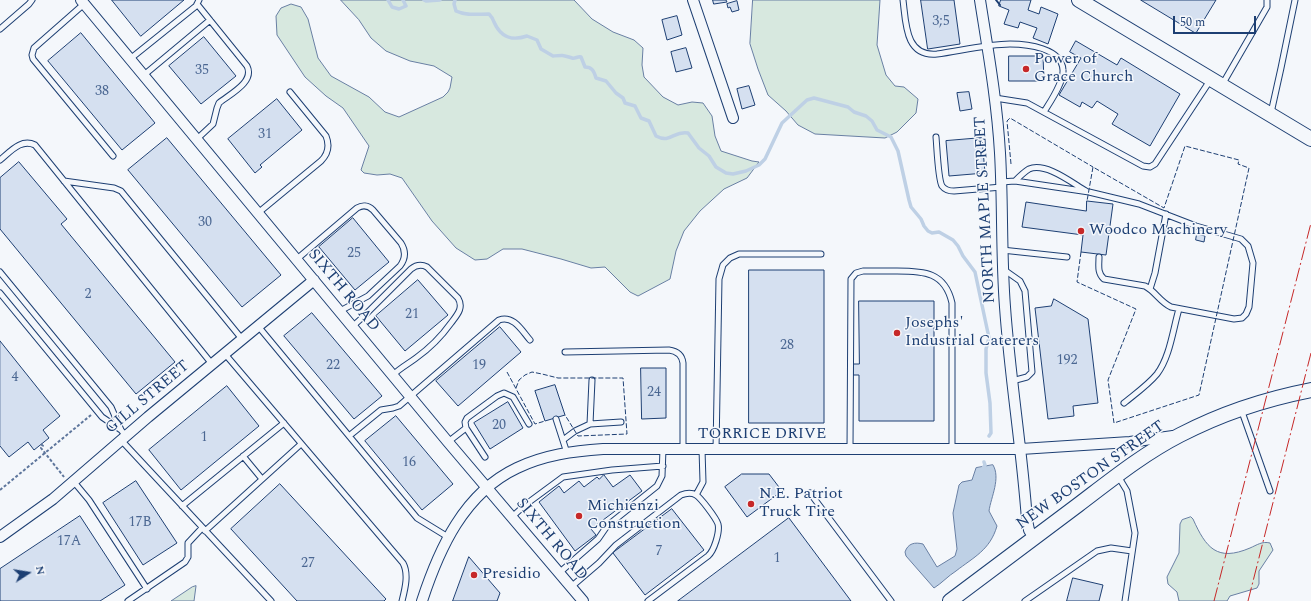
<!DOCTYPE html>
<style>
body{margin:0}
#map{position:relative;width:1311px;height:601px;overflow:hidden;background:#f4f7fb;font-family:Spectral,serif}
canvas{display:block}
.north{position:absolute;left:8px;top:553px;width:40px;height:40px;-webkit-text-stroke:3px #f4f7fb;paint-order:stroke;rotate:78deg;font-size:11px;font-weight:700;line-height:16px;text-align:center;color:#1d3f73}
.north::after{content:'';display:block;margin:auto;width:14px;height:18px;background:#1d3f73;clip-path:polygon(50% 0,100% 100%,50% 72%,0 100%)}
.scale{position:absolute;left:1173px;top:16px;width:83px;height:18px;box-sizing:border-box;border:2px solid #1d3f73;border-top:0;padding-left:5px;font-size:12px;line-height:14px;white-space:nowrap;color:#1d3f73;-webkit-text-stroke:3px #f4f7fb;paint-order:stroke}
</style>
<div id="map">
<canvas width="1311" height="601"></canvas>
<div class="north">N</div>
<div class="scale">50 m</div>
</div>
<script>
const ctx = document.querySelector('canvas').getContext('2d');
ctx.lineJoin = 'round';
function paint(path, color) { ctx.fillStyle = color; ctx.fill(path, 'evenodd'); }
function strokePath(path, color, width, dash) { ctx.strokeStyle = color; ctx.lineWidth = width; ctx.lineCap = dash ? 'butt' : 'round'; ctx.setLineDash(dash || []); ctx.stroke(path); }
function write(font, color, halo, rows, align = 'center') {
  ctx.font = font + ' Spectral,serif'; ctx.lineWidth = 3; ctx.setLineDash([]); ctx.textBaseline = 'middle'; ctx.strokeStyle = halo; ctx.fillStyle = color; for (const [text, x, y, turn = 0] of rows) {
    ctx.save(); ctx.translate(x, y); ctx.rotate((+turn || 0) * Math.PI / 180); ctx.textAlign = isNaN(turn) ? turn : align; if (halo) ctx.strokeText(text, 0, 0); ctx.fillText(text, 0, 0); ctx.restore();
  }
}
const green = new Path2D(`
 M341,0h233l18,19 21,13 21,8 9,8 -1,17 2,12 19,20 15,8 14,-3 11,1 9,13 3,20 6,15 31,10 7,1 -12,16 -23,11 -24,22 -16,20 -8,20 -6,28 -32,17 -8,-4 -25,-25 -14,1 -30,-9 -39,-10h-19l-16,10 -12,1 -19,-12 -24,-27 -30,-43 -12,-4 -13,1 -13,-2 -3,-3 8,-24 -26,-38 -17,-12 -21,-19 -28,-42 -1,-19 5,-8 10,-4 10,3 7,12 10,39 13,18 38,21 16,15 14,5 44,-20 5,-5 2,-4 2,-11 -18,-11 -24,-5 -24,-10 -15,-13 -12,-18z
 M753,0h127l-3,45 9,30 9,11 9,1 14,12 -2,14 -19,19 -12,6 -70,-4 -17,-9 -12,-14 -18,-16 -10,-26 -8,-25z
 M1191,517l2,2c13,29 24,43 57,29 7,-3 12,-7 20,-5l3,7 -14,21v13l-2,4 -27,8 -3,5h-48l-2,-9 -9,-8 -1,-7 12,-24 1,-29 2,-4z
 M196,586l-2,15h-23l21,-14z`);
paint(green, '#d7e8df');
strokePath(green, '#687fa3', 1);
const water = new Path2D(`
 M993,465c8,13 -2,32 -4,46l8,15c-7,24 -23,31 -41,45 -8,5 -14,12 -22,17l-28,-32 -1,-4c3,-9 10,-10 18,-8l14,23 18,-11 2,-7 -4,-36 6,-28 3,-3 10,-2 4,-12z`);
paint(water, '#bed0e5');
strokePath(water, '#687fa3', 1);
strokePath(new Path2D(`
 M388,0l4,7 7,2 7,-3 -3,-6
 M424,0l2,1 14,-1
 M455,0l-1,4 2,7c10,5 22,3 33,3 3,3 4,5 5,8 7,16 18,19 33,14l10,4 4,9 12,7c11,-1 9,-1 19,2 3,1 6,-2 9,-1l4,10c7,0 9,4 11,11l10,3 10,12 7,5 2,5 10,3 6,12 8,3 7,15c15,8 18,-6 32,-3l11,15 10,8 7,11 10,6 7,1 13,-3 13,-6 6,-6 17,-36 25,-23 7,-2 34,9 6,5 12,4 6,5 5,9 14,7 7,14 11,49 2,7 10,12 3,7 4,5 4,2 7,-1 14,8 5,6 5,10 12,16 14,66 -3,11v24l4,30 1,30 -2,3
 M982,470l3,-5 -1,-3`), '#bed0e5', 3.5);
const building = new Path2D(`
 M112,0h72l-43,36z
 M713,0h13l1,2 -13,2z
 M921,0h33l6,44 -32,5z
 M1001,0h30l-3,10 11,4 2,-7 17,7 -10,30 -15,-6 4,-10 -17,-6 -2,6 -14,-4 5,-14 -10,-4z
 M1141,0h75l-20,33z
 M737,1l2,9 -7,2 -2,-5 -2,1 -1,-4z
 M677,16l5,19 -15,5 -5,-20z
 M81,33l74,90 -33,27 -74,-89z
 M204,37l32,39 -35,28 -32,-38z
 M1076,41l41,24 4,-7 59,36 -30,52 -38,-22 6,-10 -21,-13 -5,7 -10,-6 -2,5 -21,-12 22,-37 -11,-6z
 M686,48l6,20 -16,4 -5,-20z
 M1009,56h34l1,25h-35z
 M749,86l6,19 -13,4 -5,-20z
 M969,92l3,17 -12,2 -3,-18z
 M277,99l25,31 -42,35 2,2 -7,6 -27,-34z
 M167,138l114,137 -39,32 -114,-137z
 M982,138l3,35 -36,3 -3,-35z
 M19,162l48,57 -6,5 114,138 -39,32 -136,-165v-51z
 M1087,201l26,3 -7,51 -25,-3 2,-17 -61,-8 4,-25 60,9z
 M353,218l36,44 -34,28 -36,-43z
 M1197,234l8,2 -1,6 -8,-2z
 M749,270h75v153h-75z
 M418,280l30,35 -43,36 -29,-35z
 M1054,299l34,20 10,84 -25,3 1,10 -26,3 -13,-111 16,-2z
 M859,301h75v120h-75v-46h-6v-11h6z
 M312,313l70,83 -28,23 -70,-83z
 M500,327l21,25 -63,54 -22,-25z
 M0,341l60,75 -17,14 6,8 -15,12 -6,-8 -19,15 -9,-11z
 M641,368h25v50l-24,1z
 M555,385l10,30 -20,6 -10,-30z
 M227,386l32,40 -78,64 -32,-40z
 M508,402l15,26 -33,21 -16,-26z
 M396,416l57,68 -31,26 -57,-69z
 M742,474h27l13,17 -35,26 -22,-30z
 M604,475l9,12 17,-12 12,16 -51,38 5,6 -21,16 -36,-49 20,-16 5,7 15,-12 5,6 13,-10 2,2z
 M136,481l41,62 -34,22 -40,-62z
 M280,484l106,115 -2,2h-87l-66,-72z
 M672,509l32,41 -59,45 -32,-42z
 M80,516l45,69 -25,16h-100v-32z
 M789,518l62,83h-173z
 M469,557l31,36 -3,8h-44z
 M1073,578l30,7 -4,16h-32z`);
paint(building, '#d5e0f0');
strokePath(building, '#1d3f73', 1);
const lane = new Path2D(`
 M903,0c3,23 2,57 34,54 22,-3 51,-10 73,-10 17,0 52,4 53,26 1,12 -13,32 -19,42
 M84,4l-50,44 -2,7 1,4 80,97
 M0,29l29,-25 3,-4
 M130,59l66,-53 3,-6
 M144,75l66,-55
 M1222,85l45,-78v-7
 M995,98l32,5 116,63 7,1 5,-3 56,-85
 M1271,113l10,-45 14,-68
 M936,137c1,10 2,42 6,49 3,4 8,5 12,5l48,-4
 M197,139l16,-15 4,-16 2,-5c11,-9 36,-21 28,-37l-50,-62
 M0,160c10,-8 21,-22 35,-15l177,219
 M64,181l50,7 7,3 121,148
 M1015,181c4,-4 9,-9 14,-12 17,-7 43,14 57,22
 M1001,182l14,-1 74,11 50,12 57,22 45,13 7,7 5,17 -4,44 -3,7 -4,4 -8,1 -63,-12c-11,-5 -16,-16 -26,-21l-41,-7c-7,-6 -5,-14 -5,-22
 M258,213l63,-52c7,-7 9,-15 5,-25l-36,-44
 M1002,250l65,7
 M297,259l60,-51c5,-3 11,-3 16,2l28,33c5,8 5,15 -1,23l-32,30 -28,15
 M1003,269l17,12 5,10 7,81 -5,5 -15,4
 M0,272l111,135 10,23 5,6
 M1150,289l5,-16 11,-59
 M0,293l102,124 19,13
 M258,326l159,192 31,19
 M353,326l10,-9 48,-48c5,-4 10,-5 16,-2l31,31c6,10 -1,17 -7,25 -10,14 -21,25 -35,35 -8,6 -16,10 -23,17
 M565,352l104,-2c8,1 13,5 14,13v86
 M225,354l178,209c6,11 2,26 -1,38
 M1124,403c11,-9 24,-18 33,-29 13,-17 16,-45 22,-65
 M1241,409l29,82
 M556,419l11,34
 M590,424l2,-44
 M349,436l32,-26 12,-2 6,-2 100,-86c15,-5 23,11 31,20
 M121,440l150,161
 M563,440l12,-9 15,-7 31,-2
 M448,442l18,-14
 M850,449l1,-170 5,-6 7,-2c11,0 23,0 34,0 27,0 48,1 55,32v147
 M716,450l3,-171 4,-14 7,-7 9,-4h82
 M243,456l19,23
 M485,457l-19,-29 -1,-6 2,-4 30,-22 7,-3 9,4 16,27
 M1118,476l9,15 8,42 -10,68
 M74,482l15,18 58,89
 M810,493l81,108
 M696,495l7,-13 -1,-33
 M182,506l102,-83
 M512,517l13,-12 38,-28 49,-7 51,-4
 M205,531l96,-87
 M559,573l39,-34 9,-13 50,-40 5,-10 1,-27
 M571,587l28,-24 17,-18 65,-50c5,-2 10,-3 15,0 5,3 20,23 22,29 2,8 -4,27 -10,32l-60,45
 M128,601l57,-39 3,-5v-14l14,-15
 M1025,601l72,-50 14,-3 21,3`);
const street = new Path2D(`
 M81,0l367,442 135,159
 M693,0l40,118
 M980,0c8,51 17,101 20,153 3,51 1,102 5,154 5,71 17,142 22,213l2,10 5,8
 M0,537l53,-38 95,-82 166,-137
 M422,601c17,-52 42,-108 95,-133 27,-13 56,-17 86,-19h418l109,-7 43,-6`);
const secondary = new Path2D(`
 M1079,0l232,139
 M950,601c42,-32 85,-64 128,-96 33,-25 65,-51 102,-70 42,-22 85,-36 131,-45`);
strokePath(lane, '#1d3f73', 7);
strokePath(street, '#1d3f73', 12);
strokePath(secondary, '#1d3f73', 16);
strokePath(new Path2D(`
 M41,444l2,2 -2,2 23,29
 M0,490l91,-75`), '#5e769c', 2, [3, 2]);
strokePath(lane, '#f4f7fb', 5);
strokePath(street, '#f4f7fb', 10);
strokePath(secondary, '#f4f7fb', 14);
strokePath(new Path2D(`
 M1011,164l-4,-43 3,-3 83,49
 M1081,252l-4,30 59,27 -28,71 6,43 85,-28 50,-227 -11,-4 1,-4 -54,-14 -21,62 -71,-41 -6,34
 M507,372l28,52 10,-3
 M516,388l3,-8 6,-5 7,-3 10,2 16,4h65l4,56 -49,2 -13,-21`), '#1d3f73', 1, [5, 2]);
strokePath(new Path2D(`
 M996,0l4,5`), '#1d3f73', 2);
strokePath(new Path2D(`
 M1214,601l97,-378
 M1248,601l63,-248`), '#c62828', 1, [14, 3, 2, 3]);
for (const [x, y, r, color] of [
 [1026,69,4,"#c62828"],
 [1081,231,4,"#c62828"],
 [897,333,4,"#c62828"],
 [751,504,4,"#c62828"],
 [579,516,4,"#c62828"],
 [474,575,4,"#c62828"]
]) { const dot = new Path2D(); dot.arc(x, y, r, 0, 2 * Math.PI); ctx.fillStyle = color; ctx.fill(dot); strokePath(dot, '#f4f7fb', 1.5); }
write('14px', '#4b6792', null, [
 ["3;5",941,22],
 ["35",202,71],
 ["38",102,92],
 ["31",265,135],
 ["30",205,223],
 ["25",354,254],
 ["2",88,295],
 ["21",412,315],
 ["28",787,346],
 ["192",1067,361],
 ["22",333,366],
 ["19",479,366],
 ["4",15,378],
 ["24",654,393],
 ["20",499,426],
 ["1",204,438],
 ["16",409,463],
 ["17B",140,523],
 ["17A",69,542],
 ["7",659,552],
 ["1",777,559],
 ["27",308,564]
]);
write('16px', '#1d3f73', '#f4f7fb', [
 ["Power of",1034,60],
 ["Grace Church",1034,78],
 ["Woodco Machinery",1089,231],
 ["Josephs'",905,324],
 ["Industrial Caterers",905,342],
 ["N.E. Patriot",759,495],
 ["Truck Tire",759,513],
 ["Michienzi",587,507],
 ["Construction",587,525],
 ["Presidio",482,575]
], 'left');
write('16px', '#1d3f73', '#f4f7fb', [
 ["NORTH MAPLE STREET",986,210,-93],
 ["SIXTH ROAD",343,291,50],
 ["GILL STREET",148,398,-40],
 ["TORRICE DRIVE",762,435],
 ["NEW BOSTON STREET",1091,476,-35],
 ["SIXTH ROAD",551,540,50]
]);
</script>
